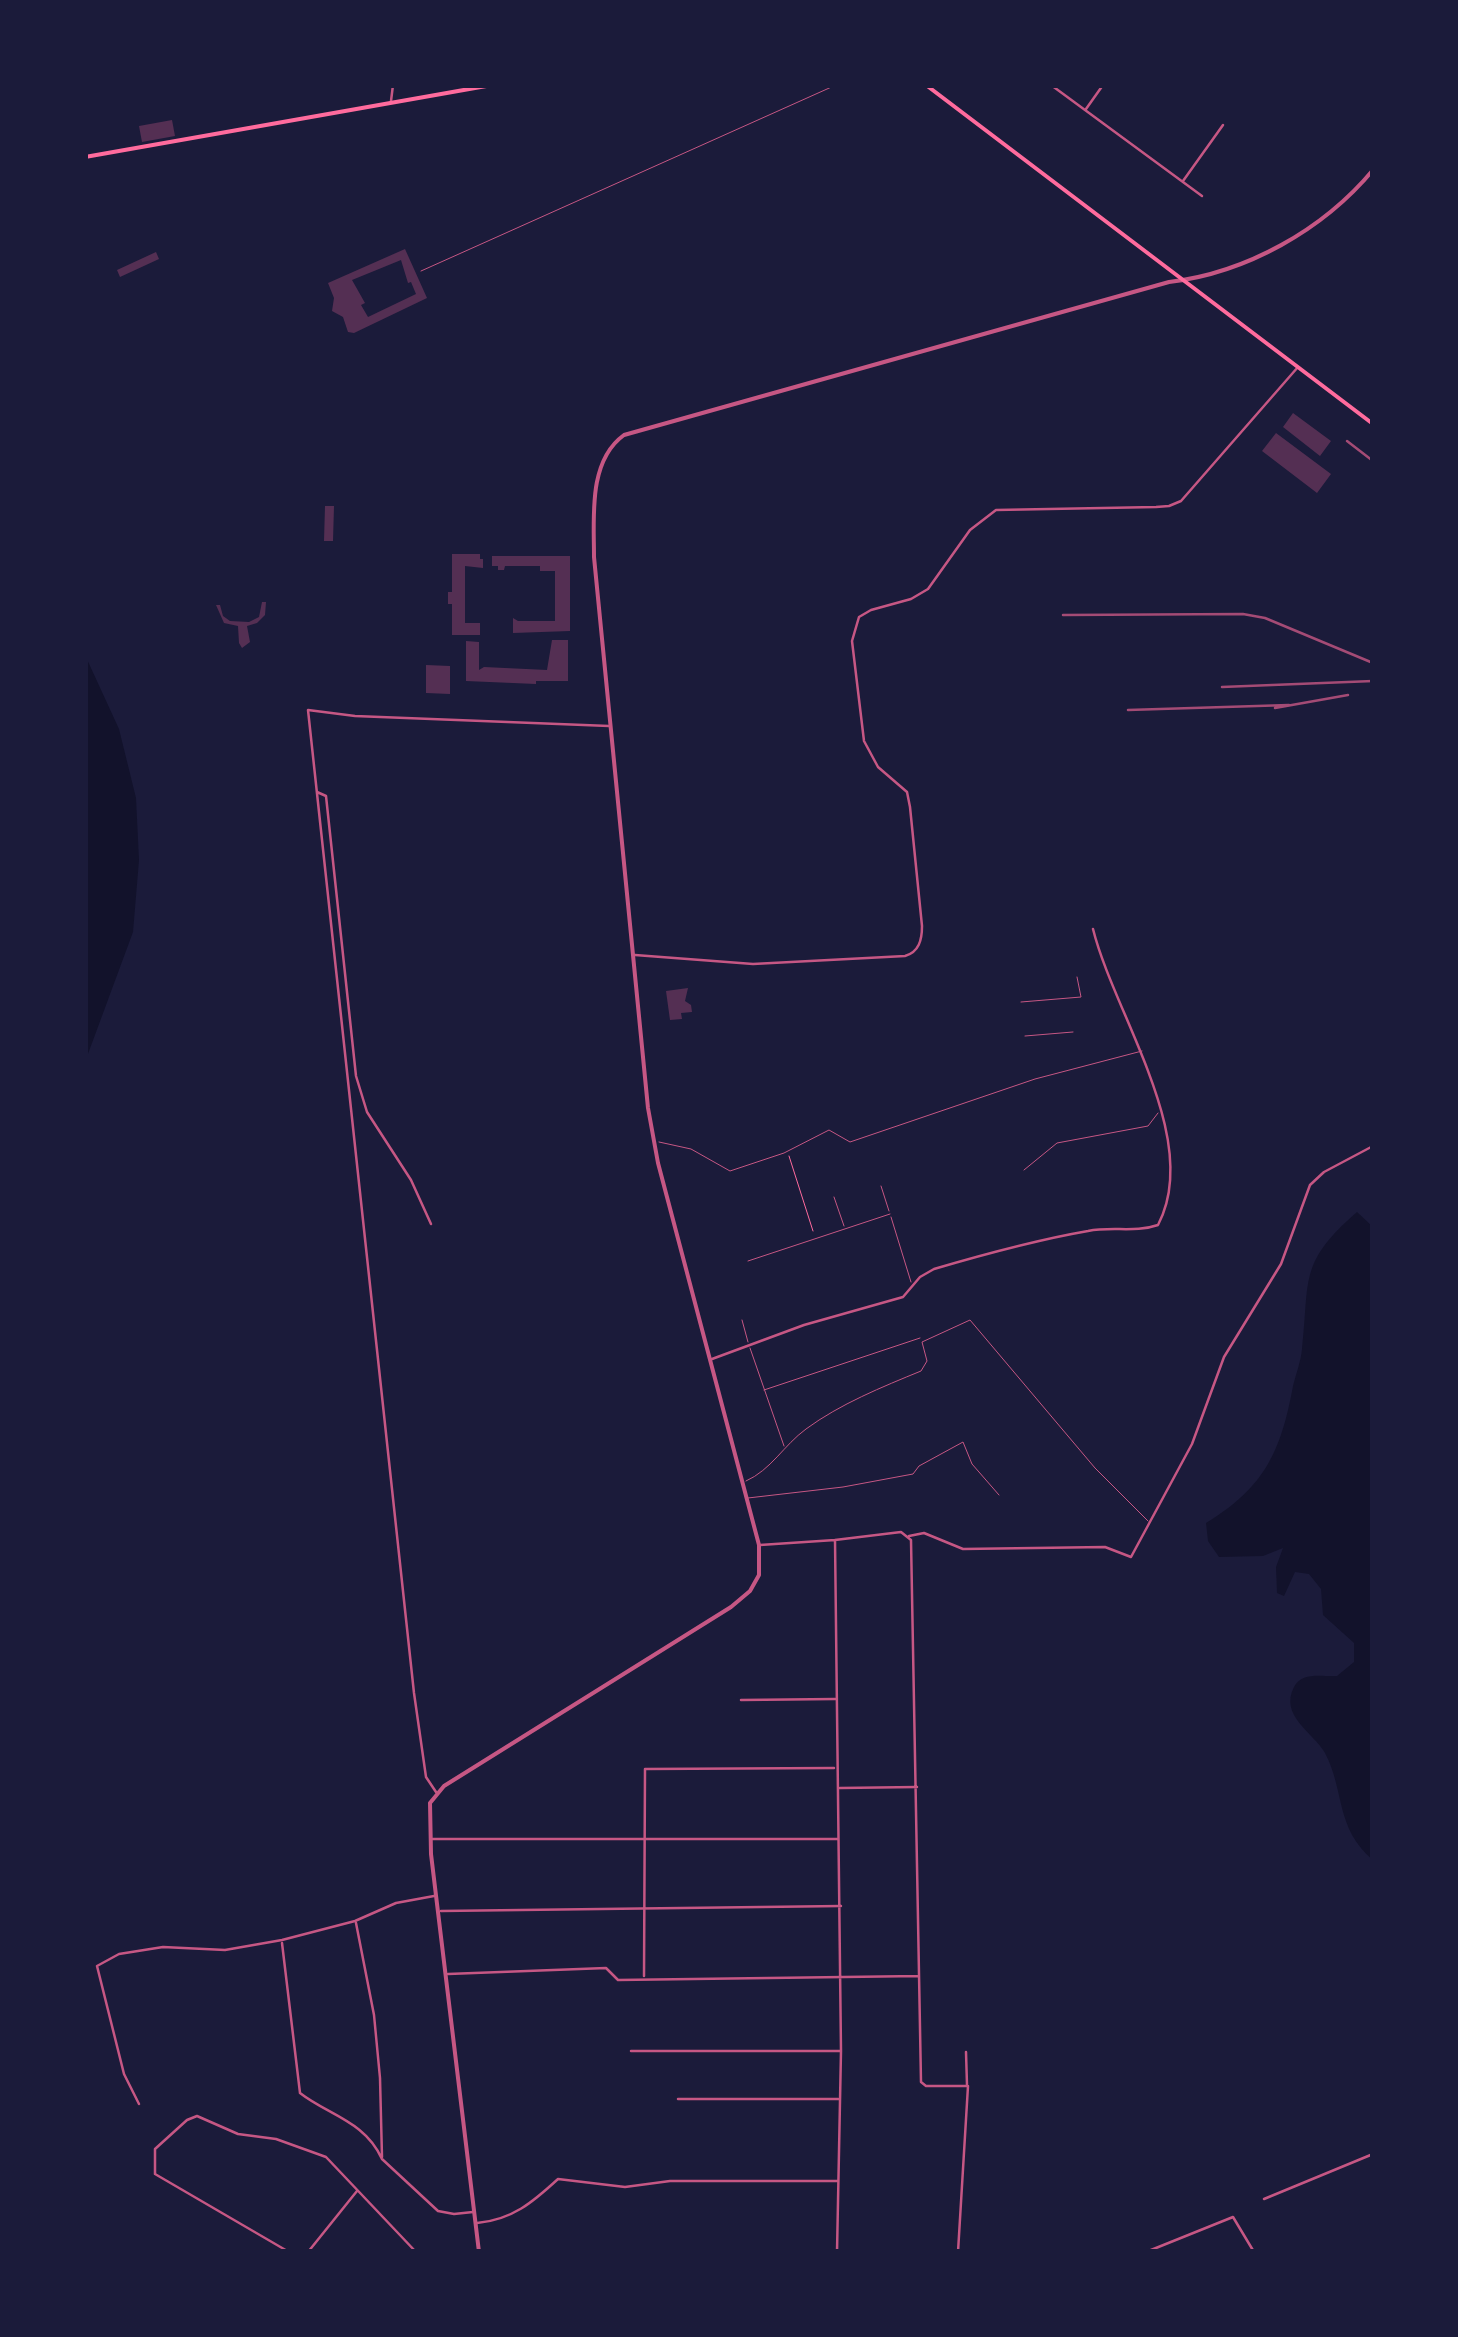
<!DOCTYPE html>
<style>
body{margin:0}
#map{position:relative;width:1458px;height:2337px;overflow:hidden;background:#1b1b3a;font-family:"Source Serif 4",serif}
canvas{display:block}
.frame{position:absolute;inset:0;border:88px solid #1b1b3a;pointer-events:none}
</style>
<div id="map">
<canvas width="1458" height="2337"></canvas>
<div class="frame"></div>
</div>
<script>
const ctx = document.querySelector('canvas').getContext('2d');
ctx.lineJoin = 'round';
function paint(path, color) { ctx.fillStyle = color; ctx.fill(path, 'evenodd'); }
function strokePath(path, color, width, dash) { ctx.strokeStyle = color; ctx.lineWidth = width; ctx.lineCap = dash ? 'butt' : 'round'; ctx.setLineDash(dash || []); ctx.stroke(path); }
paint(new Path2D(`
 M85,655l34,74 17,69 3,62 -6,72 -48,130z
 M1357,1212l16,15v633c-38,-32 -28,-69 -48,-107 -12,-21 -46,-37 -31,-66 8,-16 29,-10 43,-11l17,-14v-19l-31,-28 -2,-26 -12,-15 -14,-2 -11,24 -7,-3 -1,-26 7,-19 -20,8 -44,1 -11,-16 -2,-18c58,-35 75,-71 87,-137 3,-12 8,-25 9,-37 8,-69 -4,-86 55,-137z`), '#12122b');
paint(new Path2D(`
 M172,120l3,16 -33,6 -3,-16z
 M405,249l22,49 -73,35 -6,-1 -5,-15 -11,-6 2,-13 -6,-15zM401,260l7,23 3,-1 5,12 -48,23 -7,-12 4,-2 -13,-23z
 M156,252l3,7 -39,18 -3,-7z
 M1293,413l38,28 -11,15 -37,-29z
 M1276,433l55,41 -14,19 -55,-42z
 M325,506h9l-1,35h-9z
 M452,554h28v5h3v9l-18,-2v57h15v12h-28v-31h-4v-12h4z
 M492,556h78v75l-57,2v-15l5,3h37v-50h-15v-5h-35l-1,4h-6v-4h-6z
 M262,602h4l-1,13 -8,8 -10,3 3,16 -8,6 -3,-5 -1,-17 -14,-3 -8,-18h4l3,11 7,5 19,1 10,-5z
 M552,640h16v41h-32v3l-70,-3v-40l13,1v28l5,-3 63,3z
 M426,665l24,1v28l-24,-1z
 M688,988l-3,13 6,4 1,7 -11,1 1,6 -12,1 -4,-29z`), '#542f53');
strokePath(new Path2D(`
 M789,1156l24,75`), '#ff6b9d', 1);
strokePath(new Path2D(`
 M421,271l415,-186
 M1021,1002l60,-5 -4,-20
 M1025,1036l48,-4
 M659,1142l32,7 39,22 54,-18 45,-23 21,12 185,-63 107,-28
 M1024,1170l33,-27 91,-17 10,-13
 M881,1186l8,25
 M834,1197l10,29
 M891,1217l20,65
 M748,1261l142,-47
 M742,1320l6,22
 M750,1348l34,98
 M764,1390l156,-52
 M746,1481c25,-11 38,-36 60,-52 34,-25 76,-42 115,-58l6,-10 -5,-19 48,-22 125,148 53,53
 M748,1498l95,-11 70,-13 6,-8 44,-24 9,22 27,31`), '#c65784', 1);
strokePath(new Path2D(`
 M1051,85l151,111
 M391,101l2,-16
 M1086,109l17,-24
 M1183,181l40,-56
 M317,792l9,4 30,280 11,36 44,68 20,44
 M635,955l118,9 152,-8c14,-4 17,-16 17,-30l-12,-119 -3,-15 -29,-25 -14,-26 -12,-100 7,-24 12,-7 40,-11 17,-10 42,-59 26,-20 160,-3 13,-1 12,-5 117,-134
 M712,1359l92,-34 99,-28 17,-20 14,-8c51,-15 102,-29 154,-38 24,-5 47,2 70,-6 45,-85 -44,-211 -65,-296
 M909,1536l15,-3 39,16 142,-2 26,10 61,-113 32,-87 57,-93 29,-79 14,-13 49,-26
 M835,1540l66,-8 10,8 10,542 5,4h42l-10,166
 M760,1545l75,-5 6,511 -4,201
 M741,1700l94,-1
 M840,1788l77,-1
 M436,1792l-10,-15 -12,-84 -106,-983 47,6 254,10
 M431,1839h407
 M441,1911l400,-5
 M356,1923l18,92 6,63 2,79
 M282,1943l18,150c28,22 65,28 82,66l56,52 16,3 19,-2
 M448,1974l158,-6 12,12 301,-4
 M644,1976l1,-207 189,-1
 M631,2051h209
 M966,2052l1,33
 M678,2099h160
 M139,2104l-15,-30 -27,-108 22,-12 44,-7 62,3 57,-10 73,-19 41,-18 38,-7
 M1264,2199l109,-45
 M477,2223c35,-3 56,-21 81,-44l67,8 45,-6h168
 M289,2252l-134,-78v-25l32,-29 10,-4 41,18 38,5 50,18 90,95
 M308,2252l49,-61
 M1146,2252l87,-35 21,35`), '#c65784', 2.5);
strokePath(new Path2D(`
 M479,2252l-48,-398 -1,-51 14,-17 287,-179 19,-16 9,-16v-30l-101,-382 -10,-55 -54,-551c0,-40 -6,-96 30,-122l545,-153c77,-9 154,-52 204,-112`), '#c65784', 4);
strokePath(new Path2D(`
 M926,85l447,339
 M85,157l407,-72`), '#ff6b9d', 4);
strokePath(new Path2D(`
 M1347,441l26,20
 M1063,615l180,-1 22,4 108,45
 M1222,687l151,-6
 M1275,708l73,-13
 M1128,710l161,-5`), '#a44b75', 2.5);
</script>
